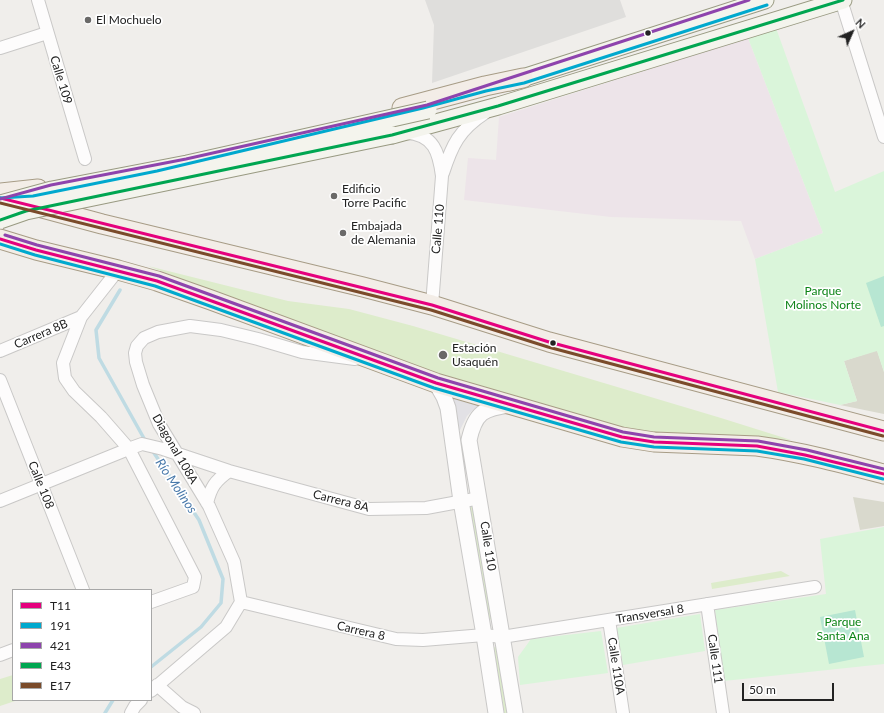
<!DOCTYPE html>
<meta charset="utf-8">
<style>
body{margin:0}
#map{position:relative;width:884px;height:713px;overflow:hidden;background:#f0eeeb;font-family:Lato,sans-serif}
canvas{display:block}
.legend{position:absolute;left:12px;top:589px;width:140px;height:112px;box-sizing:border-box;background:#fff;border:1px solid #a7a7a7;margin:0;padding:5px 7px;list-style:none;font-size:12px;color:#222}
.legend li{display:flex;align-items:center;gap:8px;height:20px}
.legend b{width:20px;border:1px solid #a7a7a7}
.north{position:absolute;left:832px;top:12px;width:40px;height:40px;-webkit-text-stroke:3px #fff;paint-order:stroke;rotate:45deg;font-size:11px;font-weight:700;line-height:16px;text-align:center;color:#222}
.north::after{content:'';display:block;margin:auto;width:14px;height:18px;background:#222;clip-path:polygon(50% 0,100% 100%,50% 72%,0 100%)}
.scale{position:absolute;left:742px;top:683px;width:92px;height:18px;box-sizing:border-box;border:2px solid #222;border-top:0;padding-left:5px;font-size:12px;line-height:14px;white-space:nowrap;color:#222;-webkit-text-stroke:3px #fff;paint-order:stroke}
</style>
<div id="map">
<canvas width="884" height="713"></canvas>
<ul class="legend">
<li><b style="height:5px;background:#e5007d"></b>T11</li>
<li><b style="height:5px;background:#00a9ce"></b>191</li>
<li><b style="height:5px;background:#8e44ad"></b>421</li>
<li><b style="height:5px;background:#00a651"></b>E43</li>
<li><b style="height:5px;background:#7a4b2a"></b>E17</li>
</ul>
<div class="north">N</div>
<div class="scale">50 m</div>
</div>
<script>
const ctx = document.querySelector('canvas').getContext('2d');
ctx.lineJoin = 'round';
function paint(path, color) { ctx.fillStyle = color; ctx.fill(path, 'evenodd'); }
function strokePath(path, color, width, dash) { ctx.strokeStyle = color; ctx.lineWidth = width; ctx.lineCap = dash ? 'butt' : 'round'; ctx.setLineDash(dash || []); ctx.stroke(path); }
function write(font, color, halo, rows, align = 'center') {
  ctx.font = font + ' Lato,sans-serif'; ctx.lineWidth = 3.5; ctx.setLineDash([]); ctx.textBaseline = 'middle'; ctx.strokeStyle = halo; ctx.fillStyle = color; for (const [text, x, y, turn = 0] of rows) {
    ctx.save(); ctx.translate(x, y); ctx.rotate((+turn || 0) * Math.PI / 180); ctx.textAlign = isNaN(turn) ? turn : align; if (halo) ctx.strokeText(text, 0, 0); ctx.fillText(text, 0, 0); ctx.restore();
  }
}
paint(new Path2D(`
 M425,0h195l6,17 -194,66 2,-58z`), '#dfdedc');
paint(new Path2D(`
 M748,38l75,195 -68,26 -14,-38 -130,-4 -147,-17 4,-42 28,2 3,-43z`), '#ede4e9');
paint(new Path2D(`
 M877,350l7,22v42l-44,-9 17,-4 -13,-40z
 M853,497l31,5v24l-24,4z`), '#d9d9cd');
paint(new Path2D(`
 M148,266l140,35 61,8 64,17 308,92 70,22 -153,-8 -148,-40 -150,-50z
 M468,506h5l20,113 -6,1z
 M781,571l9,5 -78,13 -1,-6z
 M496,647l11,66h-4l-12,-65z
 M13,675v25h5l-18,6v-27z`), '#ddeccb');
paint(new Path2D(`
 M776,28l59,164 49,-21v201l-7,-21 -33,10 13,40 -17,4 -62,-13 -23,-133 68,-26 -75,-195z
 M884,527v137l-160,17 -9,-71 111,-16 -6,-55z
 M700,614l5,37 -82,14 -7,-37z
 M601,631l7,42 -88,12 -2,-28 13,-18z`), '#daf5da');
paint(new Path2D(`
 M884,276v50l-3,1 -15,-44z
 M855,610l9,47 -35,7 -9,-47z`), '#b7e6d2');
paint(new Path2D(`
 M448,397l32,9 -8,5 -5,5 -7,14h-3z`), '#e2e1e5');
strokePath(new Path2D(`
 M120,290l-24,40 3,28 47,84
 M151,667l50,-40 20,-24 2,-24 -24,-59 -47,-70
 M105,713l8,-13`), '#bfdbe3', 3.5);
const minor = new Path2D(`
 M38,0l47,159
 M841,0l43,137
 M0,48l47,-15
 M406,133c28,1 33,20 36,43l-10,129
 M443,173c9,-28 16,-43 42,-60
 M118,270l-37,47 -18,46 2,15 9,13 27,26 28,32 66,128 -2,10 -42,15
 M0,351l81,-34
 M0,380l83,210
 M0,501l131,-53 11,-4 21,5 66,22 140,38 57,-1 54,-10
 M207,503c4,-16 8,-22 22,-32
 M241,602l155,37 27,1 61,-5 18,2 313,-50
 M707,604l16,109
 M609,620l14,93
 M0,655l13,-5
 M157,685l25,22 12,6
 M151,691l75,-64 15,-25 -7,-40 -25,-56 -50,-82 -16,-39 -7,-23 -1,-9 2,-7 7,-8 14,-6 32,-6 31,4 37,9 44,13 53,7
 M131,713l4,-7 6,-6`);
const tertiary = new Path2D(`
 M436,383l8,14 4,11 13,93 22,128 13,84
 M510,405c-27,3 -35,8 -41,35l46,273`);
const secondary = new Path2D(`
 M510,82l255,-82
 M392,135l106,-29 345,-106`);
const primary = new Path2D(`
 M402,108l83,-22 38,-8
 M0,193l38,-4
 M35,206l67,18 261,63 69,18 117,37 335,89
 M0,239l36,11 82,20 39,11 54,19 225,83 186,54 32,5 103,4c44,6 85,17 127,28`);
strokePath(minor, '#c9c8c7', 14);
strokePath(tertiary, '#c9c8c7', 17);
strokePath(secondary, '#999a82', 19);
strokePath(primary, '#a79c86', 21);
strokePath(minor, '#fdfcfc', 12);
strokePath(tertiary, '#fdfcfc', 15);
strokePath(secondary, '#f4f4ed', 17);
strokePath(primary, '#f3ede7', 19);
const secondaryBridge = new Path2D(`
 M0,204l52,-14 135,-26 241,-54
 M0,220l26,-9 366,-76`);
strokePath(secondaryBridge, '#999a82', 19, []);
strokePath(secondaryBridge, '#f4f4ed', 17);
strokePath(new Path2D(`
 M0,198l432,107 117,37 335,89
 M0,239l36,11 121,31 279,102 186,54 32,5 103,4 48,9 79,19`), '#e5007d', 3);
strokePath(new Path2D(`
 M0,198l33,-2 124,-25 266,-63 63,-17 38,-8 243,-78
 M0,244l35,11 120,31 279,102 187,54 33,5 103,4 47,8 79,20`), '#00a9ce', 3);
strokePath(new Path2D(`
 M0,199l51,-14 135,-26 241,-54 322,-105
 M5,235l32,10 122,31 279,102 185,54 31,5 104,4 49,9 77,19`), '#8e44ad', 3);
strokePath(new Path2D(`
 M0,220l26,-9 366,-76 106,-29 345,-106`), '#00a651', 3);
strokePath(new Path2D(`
 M0,203l431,107 117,37 335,89`), '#7a4b2a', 3);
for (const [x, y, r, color] of [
 [88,20,4,"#6a6968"],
 [648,33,3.5,"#222"],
 [334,196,4,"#6a6968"],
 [343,233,4,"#6a6968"],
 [553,343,3.5,"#222"],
 [443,355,5,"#6a6968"]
]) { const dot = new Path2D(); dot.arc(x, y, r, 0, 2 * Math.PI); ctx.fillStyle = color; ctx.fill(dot); strokePath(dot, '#fff', 1.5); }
write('12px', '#222', '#fff', [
 ["El Mochuelo",96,20],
 ["Edificio",342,189],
 ["Torre Pacific",342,203],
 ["Embajada",351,226],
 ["de Alemania",351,240],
 ["Estación",452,348],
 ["Usaquén",452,362]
], 'left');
write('12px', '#222', '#fff', [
 ["Calle 109",61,80,73],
 ["Calle 110",438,229,-85],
 ["Carrera 8B",41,334,-23],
 ["Diagonal 108A",175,449,60],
 ["Calle 108",41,485,68],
 ["Carrera 8A",341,501,14],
 ["Calle 110",488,546,81],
 ["Transversal 8",650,614,-9],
 ["Carrera 8",361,631,13],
 ["Calle 111",715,659,82],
 ["Calle 110A",616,666,81]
]);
write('12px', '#0c8416', '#fff', [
 ["Parque",823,291],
 ["Molinos Norte",823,305],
 ["Parque",843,622],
 ["Santa Ana",843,636]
]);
write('italic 13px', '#4a7aab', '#fff', [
 ["Río Molinos",176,486,56]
]);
</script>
